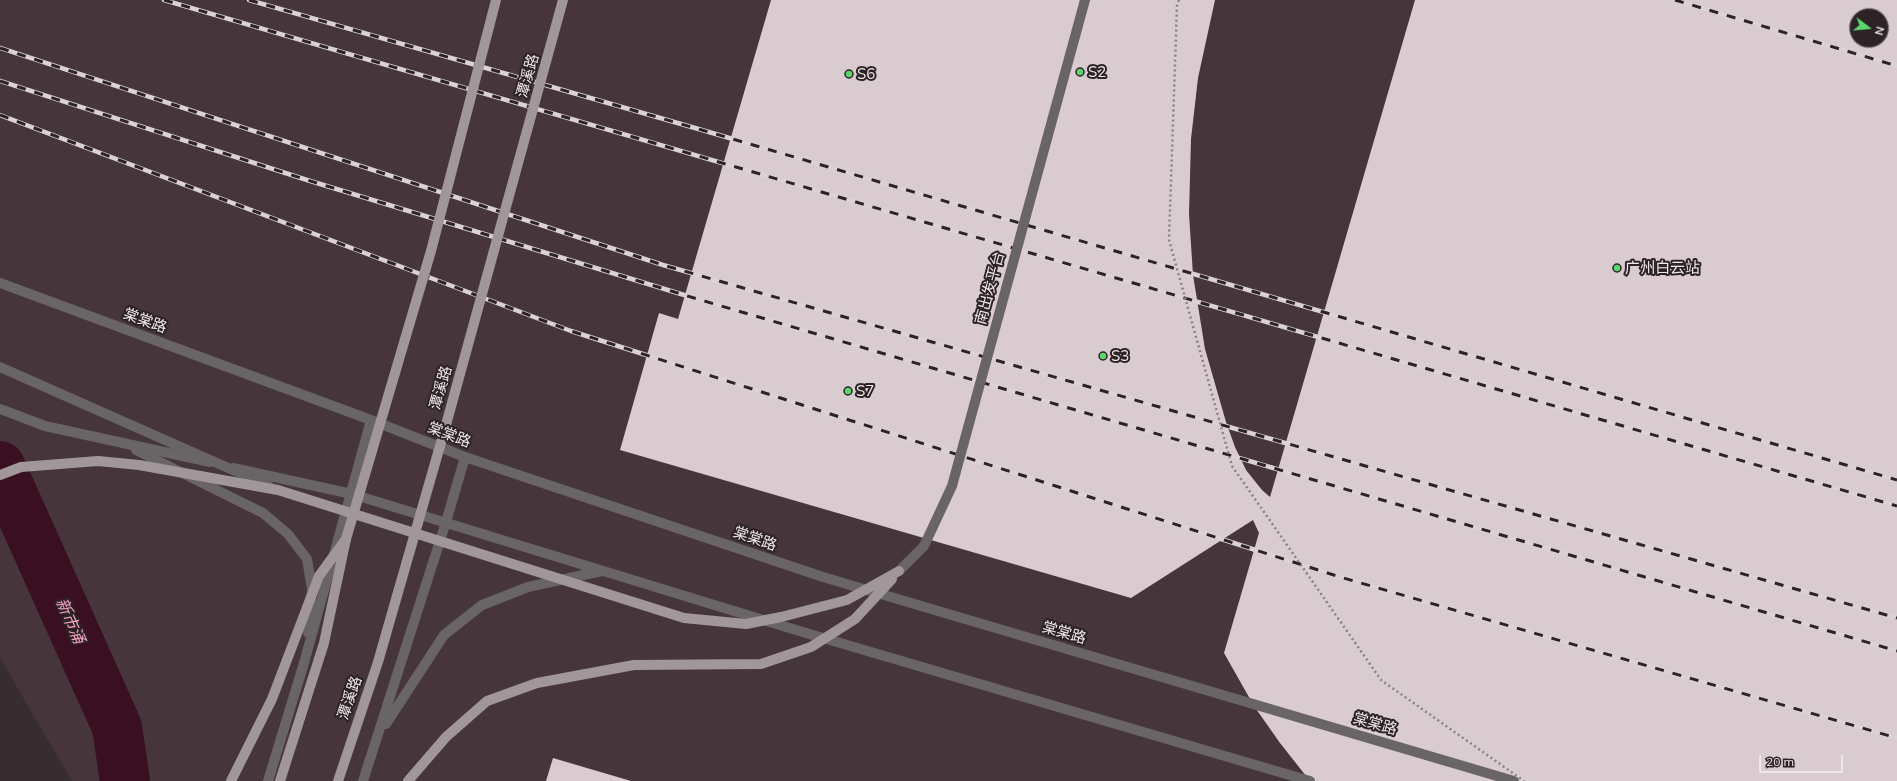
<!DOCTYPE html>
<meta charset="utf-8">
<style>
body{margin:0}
#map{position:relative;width:1897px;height:781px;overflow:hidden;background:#372d30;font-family:Mulish,sans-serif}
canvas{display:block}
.north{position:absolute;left:1849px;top:8px;width:40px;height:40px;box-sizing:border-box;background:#2d2326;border:1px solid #7b7274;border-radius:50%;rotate:106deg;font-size:11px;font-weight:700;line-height:16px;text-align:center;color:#efe8ea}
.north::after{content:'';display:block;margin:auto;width:14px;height:18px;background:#5bd56e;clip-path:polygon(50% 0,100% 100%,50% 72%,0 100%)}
.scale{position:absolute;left:1759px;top:755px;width:84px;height:18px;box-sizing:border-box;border:2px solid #efe8ea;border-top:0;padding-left:5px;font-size:12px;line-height:14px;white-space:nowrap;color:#efe8ea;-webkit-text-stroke:3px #2d2326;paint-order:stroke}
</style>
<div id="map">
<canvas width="1897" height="781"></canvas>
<div class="north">N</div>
<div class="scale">20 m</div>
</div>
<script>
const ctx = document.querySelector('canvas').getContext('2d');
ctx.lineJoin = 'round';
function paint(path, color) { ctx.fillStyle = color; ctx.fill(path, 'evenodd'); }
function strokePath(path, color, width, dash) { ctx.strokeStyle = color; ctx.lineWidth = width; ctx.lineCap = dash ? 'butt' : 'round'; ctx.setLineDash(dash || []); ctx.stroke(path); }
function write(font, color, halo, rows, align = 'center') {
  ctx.font = font + ' Mulish,"Noto Sans SC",sans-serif'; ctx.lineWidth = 4; ctx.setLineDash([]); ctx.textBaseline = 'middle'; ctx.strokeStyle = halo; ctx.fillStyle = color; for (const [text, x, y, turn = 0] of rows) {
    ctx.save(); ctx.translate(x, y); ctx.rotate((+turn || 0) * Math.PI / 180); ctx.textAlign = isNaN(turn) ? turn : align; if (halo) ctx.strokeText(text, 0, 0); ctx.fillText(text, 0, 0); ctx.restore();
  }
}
paint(new Path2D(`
 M0,0h1897v781h-1825l-72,-123zM1857,16h24v24h-24z`), '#46363c');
strokePath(new Path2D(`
 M0,466l117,261 8,54`), '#3b0f22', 50);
paint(new Path2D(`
 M771,0h444l-17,78 -7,61 -2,75 4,61 12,74 21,73 9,25 11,23 16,20 8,7 145,-497h482v781h-587l-30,-38 -26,-37 -30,-53 35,-120 -6,-13 -122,78 -511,-148 39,-137 19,6zM1857,16h24v24h-24z
 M553,758l78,23h-85z`), '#d9cbcf');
strokePath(new Path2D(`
 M0,283l371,137 94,37 358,120 691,204
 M0,409l45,17 165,36
 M136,450l127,63 25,21 19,25 5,30 -4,44
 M233,468l119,26 444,136 514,151
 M386,724l58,-89 38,-30 46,-18 74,-16
 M268,781l36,-118 67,-243
 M363,781l83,-259 19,-65`), '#696465', 10);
strokePath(new Path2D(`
 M280,781l44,-138 22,-104`), '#a19699', 10);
const rail = new Path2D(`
 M164,0l1733,506
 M249,0l453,130 1195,350
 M1675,0l222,66
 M0,48l663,217 1234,353
 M0,81l307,99 387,118 1203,353
 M0,115l571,216 769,246 557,161`);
strokePath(rail, '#dad2d5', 4.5);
strokePath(rail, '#2d2326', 3, [9]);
strokePath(new Path2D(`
 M1179,0l-2,5 -8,235 63,226 149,214 143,101`), '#8a8184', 2.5, [2, 3]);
strokePath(new Path2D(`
 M0,367l269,119
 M899,571l25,-25 28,-60 133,-486`), '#696465', 10);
strokePath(new Path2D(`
 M0,475l21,-8 77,-6 41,4 139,25 406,128 62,6 35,-7 66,-17 52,-29
 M231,781l41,-82 47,-123 27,-37 85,-288 65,-251
 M338,781l40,-119 66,-230 119,-432
 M408,781l38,-44 41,-36 50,-18 97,-18 127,-1 50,-17 44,-28 37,-40`), '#a19699', 10);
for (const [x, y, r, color] of [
 [1080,72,4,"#5bd56e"],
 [849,74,4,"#5bd56e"],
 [1617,268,4,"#5bd56e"],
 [1103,356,4,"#5bd56e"],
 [848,391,4,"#5bd56e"]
]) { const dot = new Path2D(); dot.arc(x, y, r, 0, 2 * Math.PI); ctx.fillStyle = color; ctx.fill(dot); strokePath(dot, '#2d2326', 1.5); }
write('15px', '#efe8ea', '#2d2326', [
 ["S2",1088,72],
 ["S6",857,74],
 ["广州白云站",1625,268],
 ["S3",1111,356],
 ["S7",856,391]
], 'left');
write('15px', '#efe8ea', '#2d2326', [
 ["潭溪路",528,76,-74],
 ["南出发平台",990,288,-75],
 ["棠棠路",145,321,20],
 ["潭溪路",441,388,-74],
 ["棠棠路",449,435,21],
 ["棠棠路",755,539,19],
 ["棠棠路",1064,633,16],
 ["潭溪路",350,698,-71],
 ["棠棠路",1375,724,16]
]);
write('italic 16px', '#f3a2bf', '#2d2326', [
 ["新市涌",70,621,66]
]);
</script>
